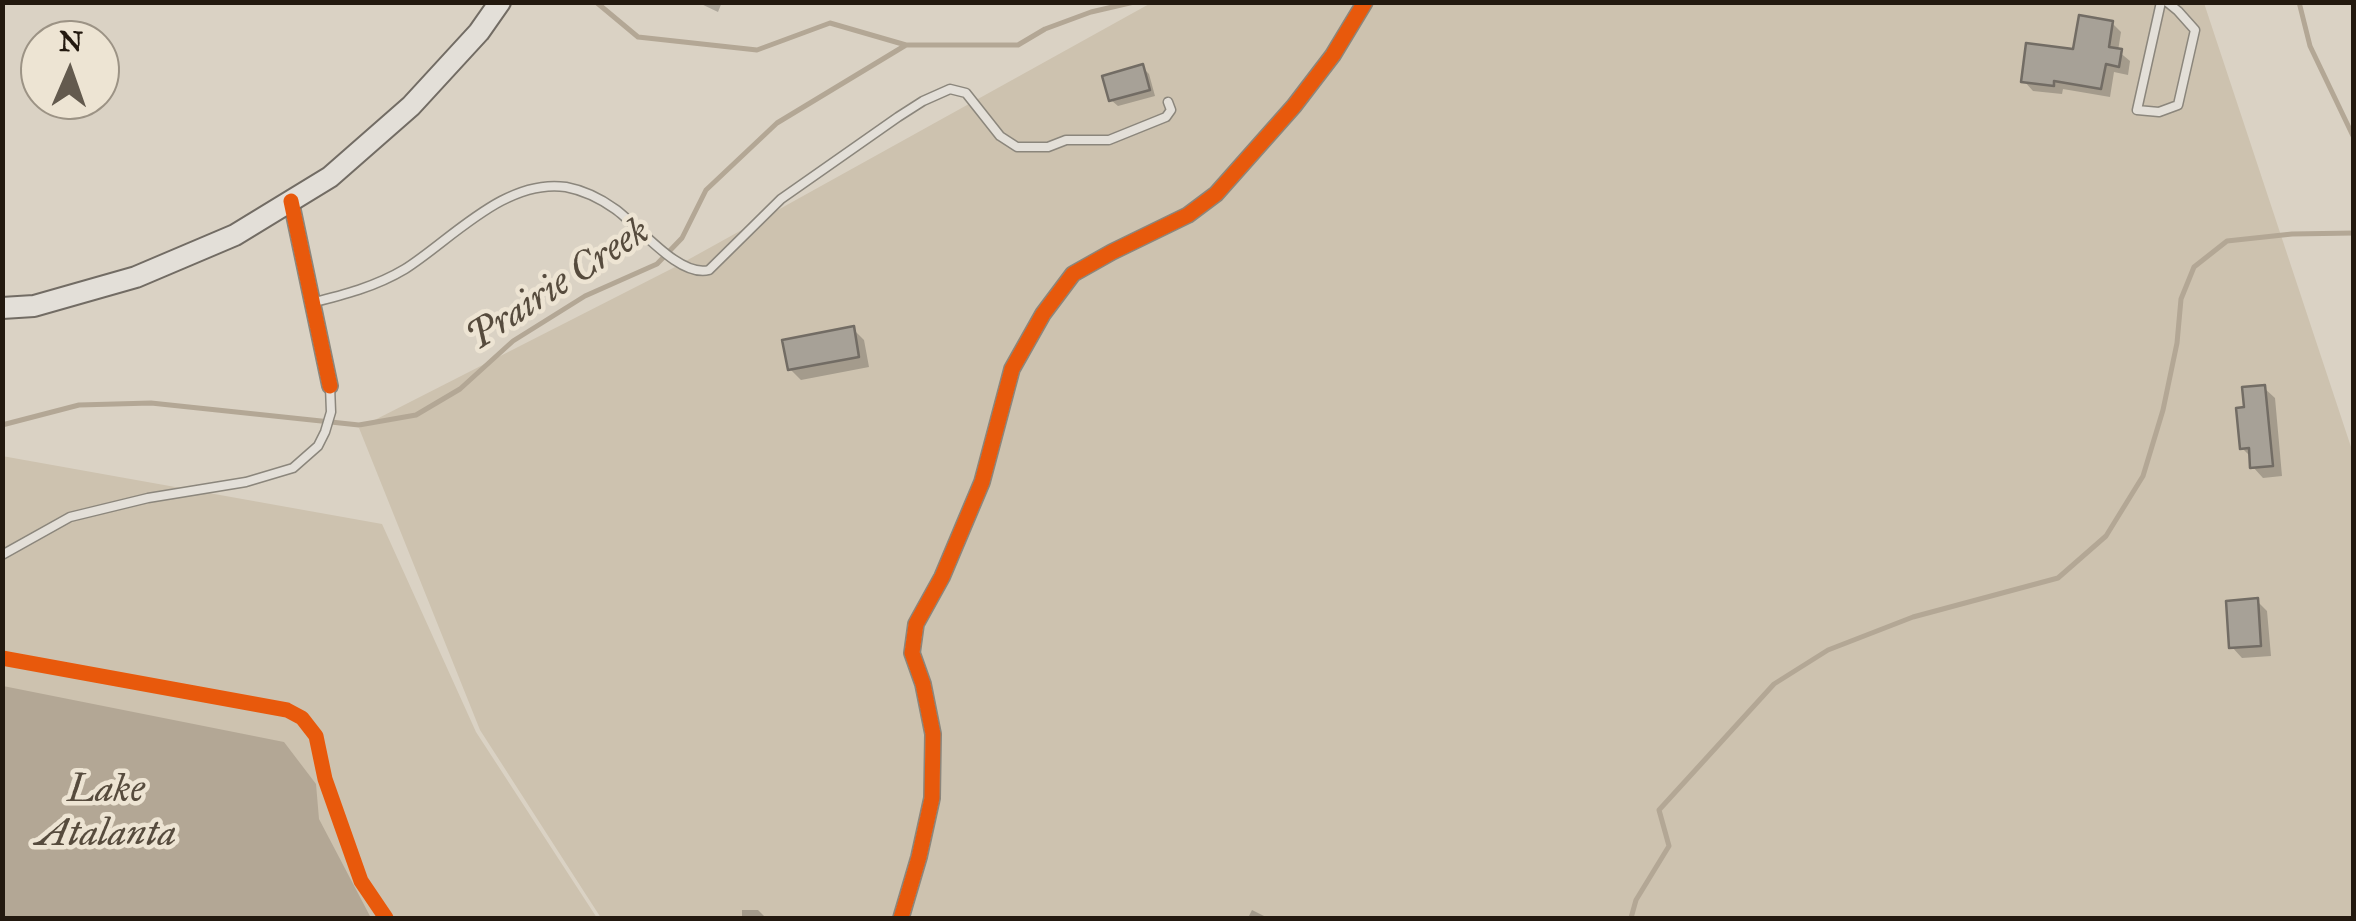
<!DOCTYPE html>
<style>
body{margin:0}
#map{position:relative;width:2356px;height:921px;overflow:hidden;background:#dad2c4;font-family:"IM FELL Great Primer",serif}
canvas{display:block}
.frame{position:absolute;inset:0;border:5px solid #23190f;pointer-events:none}
.north{position:absolute;left:20px;top:20px;width:100px;height:100px;box-sizing:border-box;background:#ede4d3;border:2px solid #9c9385;border-radius:50%;rotate:2deg;font-size:28px;font-weight:700;line-height:40px;text-align:center;color:#23190f}
.north::after{content:'';display:block;margin:auto;width:35px;height:45px;background:#635a4e;clip-path:polygon(50% 0,100% 100%,50% 72%,0 100%)}
</style>
<div id="map">
<canvas width="2356" height="921"></canvas>
<div class="frame"></div>
<div class="north">N</div>
</div>
<script>
const ctx = document.querySelector('canvas').getContext('2d');
ctx.lineJoin = 'round';
function paint(path, color) { ctx.fillStyle = color; ctx.fill(path, 'evenodd'); }
function strokePath(path, color, width, dash) { ctx.strokeStyle = color; ctx.lineWidth = width; ctx.lineCap = dash ? 'butt' : 'round'; ctx.setLineDash(dash || []); ctx.stroke(path); }
function write(font, color, halo, rows, align = 'center') {
  ctx.font = font + ' "IM FELL Great Primer",serif'; ctx.lineWidth = 9; ctx.setLineDash([]); ctx.textBaseline = 'middle'; ctx.strokeStyle = halo; ctx.fillStyle = color; for (const [text, x, y, turn = 0] of rows) {
    ctx.save(); ctx.translate(x, y); ctx.rotate((+turn || 0) * Math.PI / 180); ctx.textAlign = isNaN(turn) ? turn : align; if (halo) ctx.strokeText(text, 0, 0); ctx.fillText(text, 0, 0); ctx.restore();
  }
}
paint(new Path2D(`
 M1151,3h1053l149,450v465h-1752l-121,-188 -121,-302 316,-161z
 M2,456l380,68 94,208 121,186h-594z`), '#cdc2af');
paint(new Path2D(`
 M3,686l281,56 32,42 3,35 52,99h-368z`), '#b3a795');
paint(new Path2D(`
 M697,2h25l-4,10z
 M2112,23l9,9 -3,19 12,10 -2,14 -14,-3 -4,25 -47,-8 -1,5 -29,-3 -9,-10 51,-30z
 M1142,67l7,7 6,22 -37,10 -7,-6z
 M853,329l11,11 5,27 -68,13 -11,-11z
 M2264,388l11,10 7,78 -19,2 -10,-11 -1,-9 -10,-10z
 M2257,601l10,10 4,45 -29,2 -10,-11z
 M742,910h16l8,8h-24z
 M1252,910l16,8h-20z`), '#0003');
strokePath(new Path2D(`
 M596,2l42,35 119,13 73,-27 76,22
 M2299,2l11,44 44,92
 M2,425l77,-20 72,-2 208,22 57,-10 44,-26 53,-48 72,-45 72,-32 25,-26 24,-48 71,-67 129,-78h112l27,-16 46,-17 43,-10
 M1631,918l5,-18 33,-54 -10,-36 115,-126 54,-34 85,-33 145,-39 48,-42 37,-60 20,-66 14,-67 4,-44 13,-32 33,-26 65,-7 62,-1`), '#b3a795', 5);
const building = new Path2D(`
 M2079,15l34,6 -4,26 13,2 -3,18 -13,-3 -5,25 -47,-8v5l-33,-4 5,-39 47,6z
 M1143,64l7,26 -41,11 -7,-25z
 M854,326l5,31 -71,13 -6,-30z
 M2265,385l8,81 -23,2 -1,-20 -9,1 -4,-41 8,-1 -2,-20z
 M2258,598l3,48 -32,2 -3,-47z`);
paint(building, '#a7a197');
strokePath(building, '#726c64', 2.5);
const lane = new Path2D(`
 M2161,2l-24,108 22,2 19,-7 17,-75 -17,-19 -11,-9
 M311,303c32,-8 64,-16 94,-34 46,-29 100,-91 161,-82 16,3 35,12 49,22 23,16 64,69 94,61l72,-71 117,-82 25,-16 27,-12 16,4 34,43 17,11h31l18,-7h43l57,-23 5,-7 -3,-8
 M2,555l68,-38 78,-19 98,-16 47,-14 25,-22 7,-14 6,-20 -1,-26`);
const street = new Path2D(`
 M291,201l39,185
 M901,918l18,-61 13,-59 1,-64 -10,-50 -11,-31 4,-29 26,-47 40,-95 30,-113 31,-55 30,-40 39,-22 76,-37 28,-21 78,-88 39,-51 32,-53`);
const secondary = new Path2D(`
 M2,308l32,-2 102,-29 99,-42 95,-58 81,-71 68,-74 21,-30`);
strokePath(lane, '#8b867c', 11);
strokePath(street, '#8b867c', 18);
strokePath(secondary, '#726c64', 24);
strokePath(lane, '#e3dfd8', 8);
strokePath(street, '#e3dfd8', 14);
strokePath(secondary, '#e3dfd8', 20);
strokePath(new Path2D(`
 M291,201l39,185
 M2,658l285,52 15,8 14,18 9,43 36,102 25,37
 M901,918l18,-61 13,-59 1,-64 -10,-50 -11,-31 4,-29 26,-47 40,-95 30,-113 31,-55 30,-40 39,-22 76,-37 28,-21 78,-88 39,-51 32,-53`), '#e8590c', 15);
write('italic 38px', '#564b3d', '#ede4d3', [
 ["Prairie Creek",559,286,-33],
 ["Lake",106,792],
 ["Atalanta",106,836]
]);
</script>
